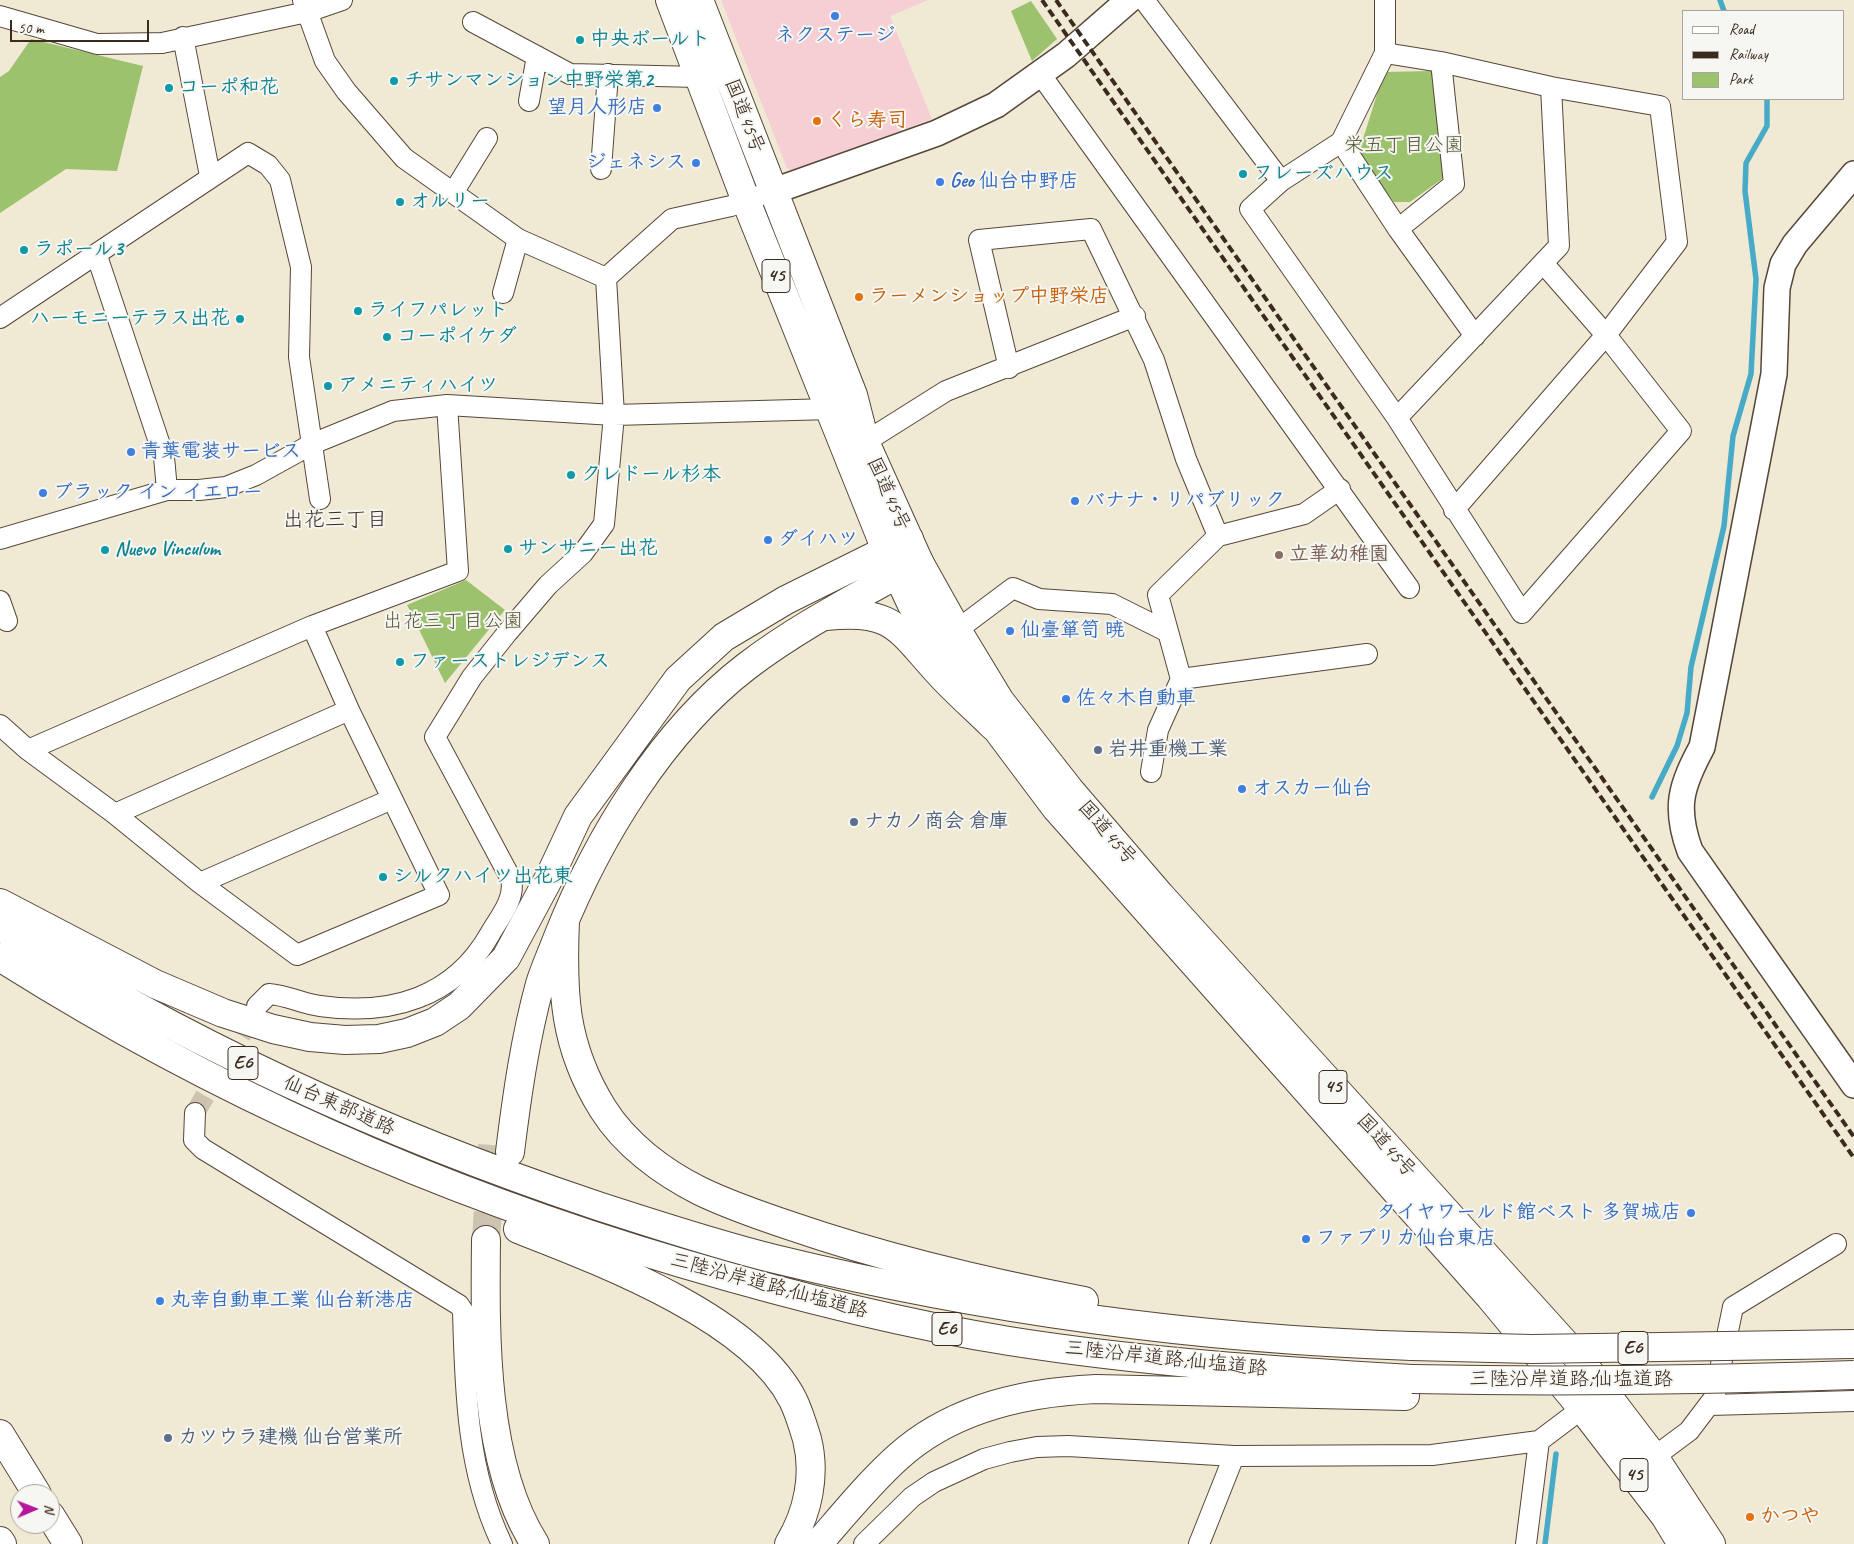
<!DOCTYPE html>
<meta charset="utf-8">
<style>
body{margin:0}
#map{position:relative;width:1854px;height:1544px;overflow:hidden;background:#f0e9d4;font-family:Caveat,sans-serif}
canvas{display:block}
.legend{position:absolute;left:1682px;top:10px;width:162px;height:90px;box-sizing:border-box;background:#f6f6f2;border:1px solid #aba49d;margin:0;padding:6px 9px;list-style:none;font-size:15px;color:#3b2a1e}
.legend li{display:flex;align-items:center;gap:10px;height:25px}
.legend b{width:25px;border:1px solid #aba49d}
.north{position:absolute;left:10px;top:1484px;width:50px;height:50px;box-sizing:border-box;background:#f6f6f2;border:1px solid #aba49d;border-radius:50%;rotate:89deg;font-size:14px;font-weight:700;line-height:20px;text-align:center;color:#3b2a1e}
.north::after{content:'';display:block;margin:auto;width:18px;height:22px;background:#b5179e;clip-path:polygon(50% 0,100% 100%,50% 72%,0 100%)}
.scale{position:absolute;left:10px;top:20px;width:139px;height:22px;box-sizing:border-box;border:2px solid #3b2a1e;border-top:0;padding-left:6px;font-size:15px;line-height:18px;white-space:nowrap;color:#3b2a1e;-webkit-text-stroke:4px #f6f6f2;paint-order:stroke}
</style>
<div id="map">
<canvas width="1854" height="1544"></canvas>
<ul class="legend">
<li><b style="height:6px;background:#fff"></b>Road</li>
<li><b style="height:6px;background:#3b2a1e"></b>Railway</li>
<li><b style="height:14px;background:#9cc26d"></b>Park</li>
</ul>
<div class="north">N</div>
<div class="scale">50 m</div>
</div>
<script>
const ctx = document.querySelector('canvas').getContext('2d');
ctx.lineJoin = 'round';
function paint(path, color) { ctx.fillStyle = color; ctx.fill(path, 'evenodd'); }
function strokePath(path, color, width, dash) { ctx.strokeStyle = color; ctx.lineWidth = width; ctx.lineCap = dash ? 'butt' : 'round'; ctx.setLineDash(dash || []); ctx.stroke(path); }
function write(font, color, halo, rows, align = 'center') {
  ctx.font = font + ' Caveat,"Klee One",sans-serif'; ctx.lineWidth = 4; ctx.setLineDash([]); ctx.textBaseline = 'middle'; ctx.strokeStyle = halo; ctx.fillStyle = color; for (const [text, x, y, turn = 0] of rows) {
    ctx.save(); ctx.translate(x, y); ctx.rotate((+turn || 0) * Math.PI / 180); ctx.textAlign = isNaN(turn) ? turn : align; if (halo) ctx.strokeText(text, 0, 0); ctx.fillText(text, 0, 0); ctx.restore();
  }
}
paint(new Path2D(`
 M721,0h207l-38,16 42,103 -139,52 -6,-3z`), '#f6cfd5');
paint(new Path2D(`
 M1031,1l26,38 -25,22 -21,-50z
 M31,39l112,27 -26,105 -51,-2 -66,44v-136l9,-6z
 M1432,71l15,98 -5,10 -32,23h-16l-36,-47 26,-83z
 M466,580l39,30 -60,73 -38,-78z`), '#9cc26d');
strokePath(new Path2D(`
 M1720,0l4,11
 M1652,797l25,-51 10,-33 4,-46 33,-141 9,-90 18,-62 5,-95 -11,-88 1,-28 21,-37v-27
 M1545,1544l11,-90`), '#47abc7', 5.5);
strokePath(new Path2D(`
 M195,1113l60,-102`), '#ccc3b0', 20, [20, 10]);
strokePath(new Path2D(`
 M486,1240l6,-95`), '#ccc3b0', 28, [28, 14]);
const minor = new Path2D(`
 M303,0l22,61 21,30 58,67 114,81 88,39
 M1144,0l137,181
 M1385,0v53l-44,89 -60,39 -31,28 147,209 125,195 159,-182 -75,-96 -63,-72
 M0,16l97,28 65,-1 145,-31 35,-12
 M473,22l97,52 129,3
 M183,37l27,139
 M1385,53l56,9 110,25
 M1041,75l368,513
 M529,101l8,-45
 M1341,142l57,87 77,107
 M601,169l7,-95
 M453,193l34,-55
 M1398,229l56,-45 -13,-122
 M97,256l67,201 3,33
 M606,278l66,-59 59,-13 28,-10
 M503,293l15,-54
 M0,318l248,-165 20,12 12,15 21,87 -2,90 21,142
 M1009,368l-30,-128 112,-11 63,131 32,99 32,77
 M1397,418l162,-172 -8,-159 109,19 17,136 -71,93 -152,175
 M865,442l81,-51 189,-75
 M1340,489l-36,25 -86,22 -60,59 23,84 186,-25
 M0,539l167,-49h32l27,-3 30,-12 56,-31 81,-33 54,-6 167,10 217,-6
 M0,601l7,20
 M957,630l56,-42 26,11 73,5 56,28
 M0,725l28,25 87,64 85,69 97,72 142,-60 -90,-185 -37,-84
 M28,750l284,-124 146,-55 -11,-166
 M1151,772l7,-42 23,-51
 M115,814l234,-104
 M200,883l192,-84
 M257,1006l12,-12c18,1 33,10 51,12 70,10 134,-8 170,-72 9,-16 26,-35 21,-55l-76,-142 37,-60 35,-44 41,-48 35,-32 21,-29 10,-109 -8,-137
 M195,1113l-1,27 9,9 256,156 4,6c2,79 4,161 39,233
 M1710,1405l144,-4
 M1654,1457l35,-26 25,-33 19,-91 103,-63
 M864,1544l48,-47 22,-15 50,-23 26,-7 27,-5 31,-1 166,10 198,-1 107,-14 53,-40
 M1199,1544l35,-88
 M1526,1544l13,-103`);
const tertiary = new Path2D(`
 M1854,174l-59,70 -12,20 -6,24 -3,86 -72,373c-21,39 -28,60 -12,104l164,234
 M774,191l163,-58 59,-28 70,-50 63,-55`);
const primary = new Path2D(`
 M0,1434l37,60
 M50,1515l18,29
 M0,1541l2,3`);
const trunk = new Path2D(`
 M670,0l76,201 140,349 26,55 39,63 105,140 434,489 92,111 83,108 17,28
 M699,0l154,395 12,47 54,120 38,68 43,71 69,88 91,106 420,465 74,97 57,87`);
const motorway = new Path2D(`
 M826,616c67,-7 72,12 112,56 17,19 37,36 55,54
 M0,903l155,81 68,29 50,16 37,8 35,3 34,-1 28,-6 28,-11 24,-16 47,-48 43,-80 29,-62 100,-137 46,-42 62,-37 123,-61
 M565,920c-3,72 -2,125 38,189 22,35 59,63 97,82 29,14 61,25 91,35 96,33 194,56 293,75
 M0,926c187,118 386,209 595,279 59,19 119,39 180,54 209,51 421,80 637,87
 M0,957c215,136 437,234 681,306 108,32 217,60 328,78 133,21 268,30 403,38
 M510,1152c7,-57 15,-113 30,-168 5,-16 12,-31 18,-47 39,-98 104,-206 189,-271 54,-41 114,-71 172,-104
 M518,1229c82,32 234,89 275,171 6,12 10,26 14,39 9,36 1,74 -18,105
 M486,1240c-1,93 -3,223 49,304
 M818,1544c26,-30 51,-61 80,-87 54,-49 128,-65 198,-68l309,7`);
strokePath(minor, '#564739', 22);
strokePath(tertiary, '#564739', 28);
strokePath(primary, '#564739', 30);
strokePath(trunk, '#564739', 30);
strokePath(motorway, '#564739', 30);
strokePath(minor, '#fff', 20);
strokePath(tertiary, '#fff', 25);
strokePath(primary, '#fff', 28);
strokePath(trunk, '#fff', 28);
strokePath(motorway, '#fff', 28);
strokePath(new Path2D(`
 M1042,0l812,1158
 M1056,0l798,1137`), '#3b2a1e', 4, [8, 4]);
const motorwayBridge = new Path2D(`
 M1412,1346l120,3 322,-5
 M1412,1379c147,3 294,1 442,-4`);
strokePath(motorwayBridge, '#564739', 30, []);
strokePath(motorwayBridge, '#fff', 28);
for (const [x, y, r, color] of [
 [835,16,5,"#3f7fe0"],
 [580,40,5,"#0f9aa8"],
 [394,81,5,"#0f9aa8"],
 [169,88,5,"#0f9aa8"],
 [657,108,5,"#3f7fe0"],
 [817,121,5,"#e8710a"],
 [696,163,5,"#3f7fe0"],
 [1243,174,5,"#0f9aa8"],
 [940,182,5,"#3f7fe0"],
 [400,202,5,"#0f9aa8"],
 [24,250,5,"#0f9aa8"],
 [859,297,5,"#e8710a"],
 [358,311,5,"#0f9aa8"],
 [240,319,5,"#0f9aa8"],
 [387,337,5,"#0f9aa8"],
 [328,386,5,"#0f9aa8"],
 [131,452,5,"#3f7fe0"],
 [571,475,5,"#0f9aa8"],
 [43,493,5,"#3f7fe0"],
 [1075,501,5,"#3f7fe0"],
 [768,540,5,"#3f7fe0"],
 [508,549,5,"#0f9aa8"],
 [105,550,5,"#0f9aa8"],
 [1279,555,5,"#8d6e63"],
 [1010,631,5,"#3f7fe0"],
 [400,662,5,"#0f9aa8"],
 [1066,699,5,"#3f7fe0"],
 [1098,750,5,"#5c6f8a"],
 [1242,789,5,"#3f7fe0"],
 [854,822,5,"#5c6f8a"],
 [383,877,5,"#0f9aa8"],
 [1691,1213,5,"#3f7fe0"],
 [1306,1239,5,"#3f7fe0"],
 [160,1301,5,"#3f7fe0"],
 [168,1438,5,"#5c6f8a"],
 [1750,1517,5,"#e8710a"]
]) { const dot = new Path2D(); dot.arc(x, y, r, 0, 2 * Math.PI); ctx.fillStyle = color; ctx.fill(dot); strokePath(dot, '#f6f6f2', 2); }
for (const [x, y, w] of [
 [776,276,28],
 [243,1063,30],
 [1333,1087,28],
 [947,1329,30],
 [1633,1348,30],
 [1634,1475,28]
]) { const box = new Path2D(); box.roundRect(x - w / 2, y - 16.5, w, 33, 4); ctx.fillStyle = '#f6f6f2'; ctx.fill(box); strokePath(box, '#3b2a1e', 1); }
write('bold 19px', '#3b2a1e', null, [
 ["45",776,276],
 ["E6",243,1063],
 ["45",1333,1087],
 ["E6",947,1329],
 ["E6",1633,1348],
 ["45",1634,1475]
]);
write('bold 20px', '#366cbe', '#f6f6f2', [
 ["ネクステージ",835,36,"center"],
 ["望月人形店",647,108,"right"],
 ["ジェネシス",686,163,"right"],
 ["Geo 仙台中野店",950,182],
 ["青葉電装サービス",141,452],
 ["ブラック イン イエロー",53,493],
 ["バナナ・リパブリック",1085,501],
 ["ダイハツ",778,540],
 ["仙臺箪笥 暁",1020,631],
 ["佐々木自動車",1076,699],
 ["オスカー仙台",1252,789],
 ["タイヤワールド館ベスト 多賀城店",1681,1213,"right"],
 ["ファブリカ仙台東店",1316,1239],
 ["丸幸自動車工業 仙台新港店",170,1301]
], 'left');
write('bold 20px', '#0d838f', '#f6f6f2', [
 ["中央ボールト",590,40],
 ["チサンマンション中野栄第2",404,81],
 ["コーポ和花",179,88],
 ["フレーズハウス",1253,174],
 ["オルリー",410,202],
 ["ラポール3",34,250],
 ["ライフパレット",368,311],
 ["ハーモニーテラス出花",230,319,"right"],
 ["コーポイケダ",397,337],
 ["アメニティハイツ",338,386],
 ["クレドール杉本",581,475],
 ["サンサニー出花",518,549],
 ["Nuevo Vinculum",115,550],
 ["ファーストレジデンス",410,662],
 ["シルクハイツ出花東",393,877]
], 'left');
write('20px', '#3b2a1e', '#f6f6f2', [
 ["国道45号",744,116,69],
 ["国道45号",888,494,66],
 ["国道45号",1107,833,49],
 ["仙台東部道路",339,1106,24],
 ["国道45号",1386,1146,48],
 ["三陸沿岸道路;仙塩道路",769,1286,15],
 ["三陸沿岸道路;仙塩道路",1166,1359,6],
 ["三陸沿岸道路;仙塩道路",1571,1380]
]);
write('bold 20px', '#c56008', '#f6f6f2', [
 ["くら寿司",827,121],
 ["ラーメンショップ中野栄店",869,297],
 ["かつや",1760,1517]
], 'left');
write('20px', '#585836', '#f6f6f2', [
 ["栄五丁目公園",1404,146],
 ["出花三丁目公園",453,622]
]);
write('bold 20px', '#785e54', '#f6f6f2', [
 ["立華幼稚園",1289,555]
], 'left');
write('bold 20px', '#4e5e75', '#f6f6f2', [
 ["岩井重機工業",1108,750],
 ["ナカノ商会 倉庫",864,822],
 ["カツウラ建機 仙台営業所",178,1438]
], 'left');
write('21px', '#3b2a1e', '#f6f6f2', [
 ["出花三丁目",335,520]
]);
</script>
